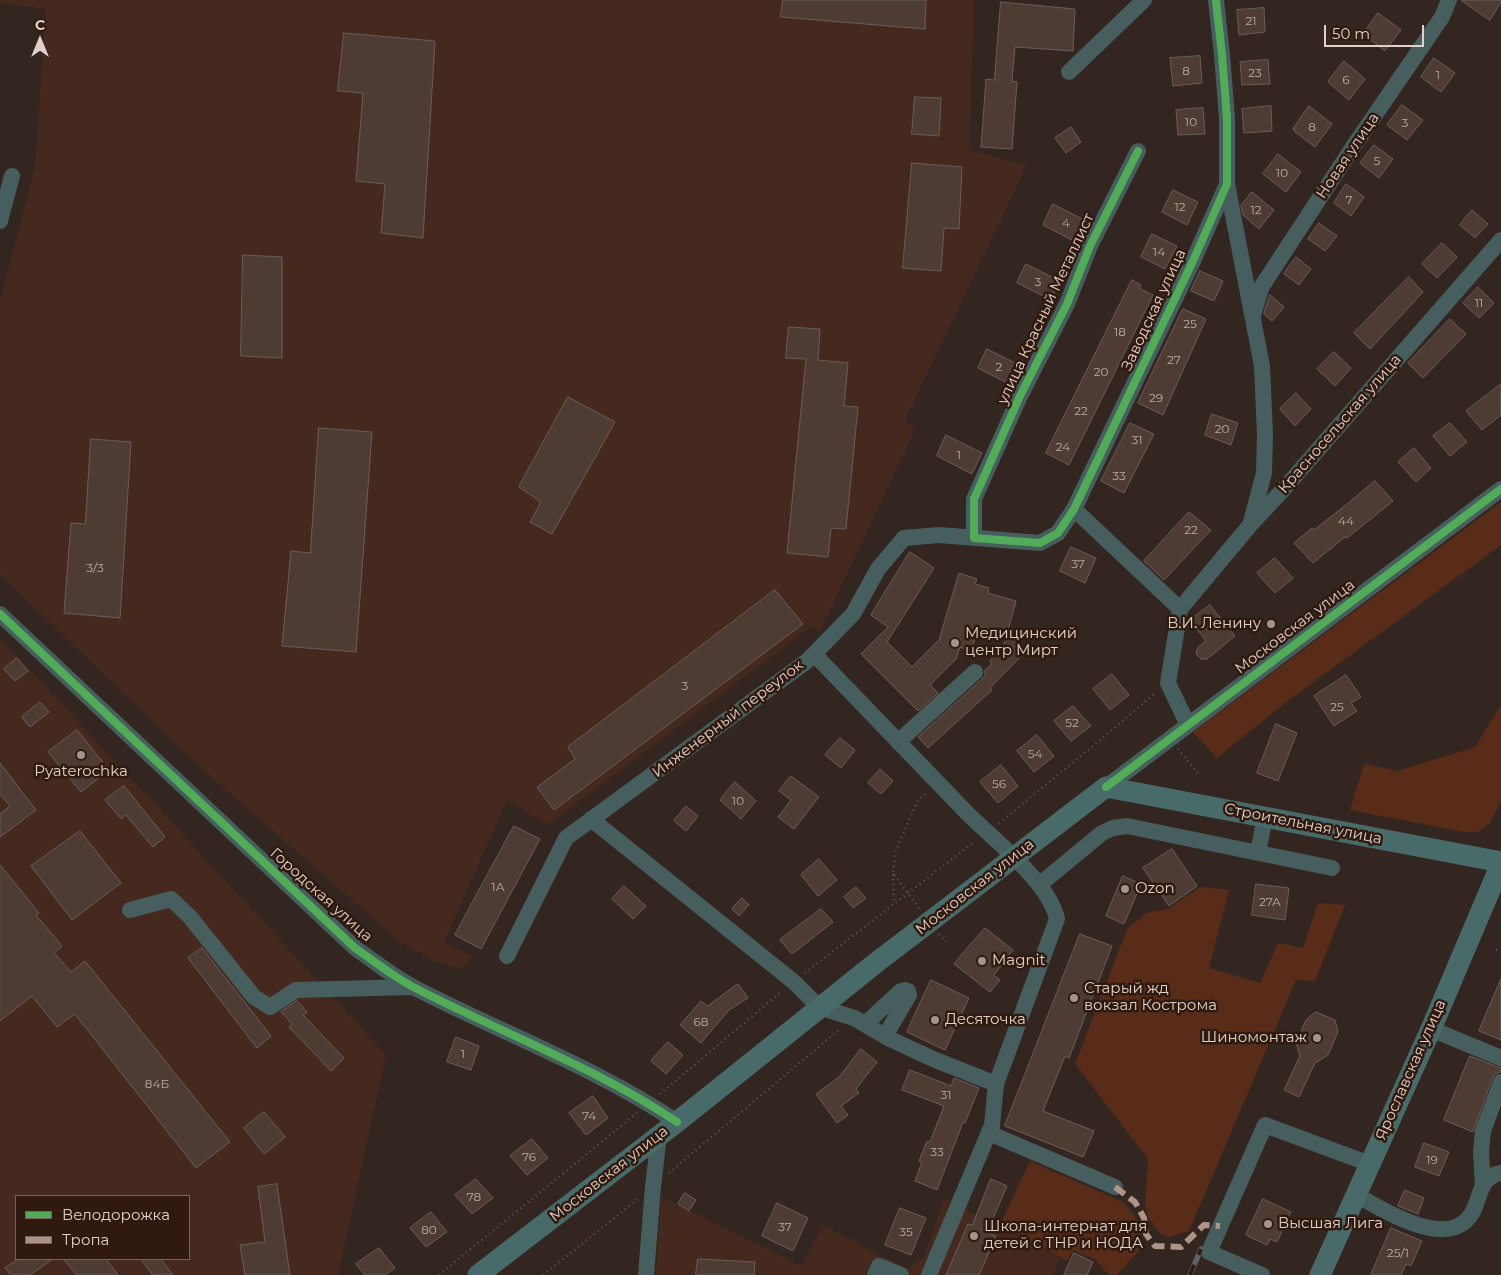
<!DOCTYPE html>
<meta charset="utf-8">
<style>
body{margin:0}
#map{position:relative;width:1501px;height:1275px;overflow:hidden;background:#332621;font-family:Montserrat,sans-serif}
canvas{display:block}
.legend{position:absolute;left:15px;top:1195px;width:175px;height:65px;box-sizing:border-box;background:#301a10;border:1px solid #76635a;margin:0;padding:6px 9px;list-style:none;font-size:15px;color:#e0d0c9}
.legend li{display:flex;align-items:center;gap:10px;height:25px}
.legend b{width:25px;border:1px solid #76635a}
.north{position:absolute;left:15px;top:15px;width:50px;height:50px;-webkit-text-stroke:4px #301a10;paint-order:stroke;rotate:0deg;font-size:14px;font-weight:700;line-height:20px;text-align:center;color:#e0d0c9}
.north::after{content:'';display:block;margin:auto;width:18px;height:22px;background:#e0d0c9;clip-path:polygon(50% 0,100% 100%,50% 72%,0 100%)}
.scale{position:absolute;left:1324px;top:25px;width:100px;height:22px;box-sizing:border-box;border:2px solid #e0d0c9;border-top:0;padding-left:6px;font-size:15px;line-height:18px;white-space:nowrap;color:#e0d0c9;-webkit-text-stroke:4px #301a10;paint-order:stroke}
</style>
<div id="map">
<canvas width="1501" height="1275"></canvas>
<ul class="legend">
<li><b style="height:6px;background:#51ab58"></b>Велодорожка</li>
<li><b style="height:6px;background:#af9288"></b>Тропа</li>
</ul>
<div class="north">С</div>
<div class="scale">50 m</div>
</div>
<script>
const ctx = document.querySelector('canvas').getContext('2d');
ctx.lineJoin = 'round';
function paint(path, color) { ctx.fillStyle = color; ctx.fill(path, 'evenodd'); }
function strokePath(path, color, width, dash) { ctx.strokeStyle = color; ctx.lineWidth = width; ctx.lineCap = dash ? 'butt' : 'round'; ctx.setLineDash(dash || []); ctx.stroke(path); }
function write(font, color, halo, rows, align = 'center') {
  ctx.font = font + ' Montserrat,sans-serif'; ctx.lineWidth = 5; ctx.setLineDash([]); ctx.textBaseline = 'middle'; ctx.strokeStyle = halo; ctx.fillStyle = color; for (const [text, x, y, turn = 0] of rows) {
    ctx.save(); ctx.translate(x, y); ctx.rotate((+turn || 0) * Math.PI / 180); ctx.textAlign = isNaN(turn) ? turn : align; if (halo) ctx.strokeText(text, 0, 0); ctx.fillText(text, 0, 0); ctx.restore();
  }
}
paint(new Path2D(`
 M0,0h974l-5,150 58,15 -122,255 10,10 -95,201 -8,-5 -264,199 -41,-25 -63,142 29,15 -13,12 -26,-8 -35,-20 -207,-181 -192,-186v-273l35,-134 11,-158 -46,-6z
 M0,640l16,15 138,148 232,252 -48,220h-338zM16,1196h173v63h-173z
 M661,1197l141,69 21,-41 84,44 17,-12 20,-59 116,61 -7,16h-397z`), '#45291e');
paint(new Path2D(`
 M1501,502v43l-216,158 -68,55 -24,-26z
 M1501,705v95l-11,23 -12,9h-14l-114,-22 14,-46 34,7 77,-24z
 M1200,887l29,3 -20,78 51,15 18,-40 25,5 15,-45 27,2 -30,76 -19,-1 -107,251 -20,6 -10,-4 -11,-16 -3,-16 3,-42 -73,-95 52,-135 19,-16 22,-4z
 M1030,1161l95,42 15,21 1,24 -24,27h-8l-14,-16 -22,-9 -6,11 -67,-36z`), '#582c18');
const building = new Path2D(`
 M783,0h143l-1,29 -144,-12z
 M1461,0h40v2l-11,18z
 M1001,2l74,7 -2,42 -58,-4 -3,34 5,1 -5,67 -31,-2 5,-68 8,1z
 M1264,8l1,24 -26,3 -2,-25z
 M1378,13l23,17 -16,21 -22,-17z
 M344,33l91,8 -12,197 -42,-5 4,-49 -29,-3 7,-88 -25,-2z
 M1200,56l2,27 -29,3 -3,-28z
 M1434,58l21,15 -14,19 -20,-15z
 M1268,60l2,24 -28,1 -2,-23z
 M1344,61l21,18 -16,21 -21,-18z
 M915,97l26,1 -2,38 -27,-2z
 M1402,105l21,15 -16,20 -20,-15z
 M1271,106l1,25 -28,2 -2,-24z
 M1309,106l23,18 -17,23 -21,-16 1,-2h-2z
 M1203,108l2,26 -27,1 -2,-25z
 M1071,127l10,15 -15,11 -11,-15z
 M1374,145l19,14 -14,19 -19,-15z
 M1278,154l23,18 -15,20 -23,-18z
 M912,163l50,4 -3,62 -15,-1 -3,43 -38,-3z
 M1346,184l18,13 -13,19 -17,-13z
 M1173,190l25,12 -11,23 -25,-13z
 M1252,192l22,18 -15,19 -16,-14 -2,-9z
 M1053,204l35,18 -10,21 -35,-18z
 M1472,210l16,14 -13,14 -15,-13z
 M1319,223l18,13 -12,15 -17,-12z
 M1152,234l25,12 -12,23 -24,-12z
 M1442,243l15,14 -20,21 -15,-14z
 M243,255l39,2v101l-41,-2z
 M1296,257l15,12 -12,16 -15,-11z
 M1026,264l34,17 -9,19 -34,-17z
 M1200,271l23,10 -9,20 -23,-10z
 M1409,277l14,15 -53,57 -16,-16z
 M1132,280l9,5 -2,3 14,7 -84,170 -23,-12z
 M1478,287l16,16 -15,15 -16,-15z
 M1270,295l14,12 -12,14 -8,-7z
 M1183,309l23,10 -43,96 -25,-12z
 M1450,319l16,15 -43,44 -15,-15z
 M789,327l31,2 -2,31 30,3 -4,43 14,1 -12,122 -15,-1 -3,29 -41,-4 19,-194 -20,-1z
 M987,349l34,17 -10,19 -33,-17z
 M1334,352l17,16 -16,18 -18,-17z
 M1501,384v31l-19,15 -16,-19z
 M1296,393l15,16 -16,17 -15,-17z
 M568,397l47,25 -63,112 -22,-12 11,-20 -22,-15z
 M1212,414l26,9 -7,22 -26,-10z
 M1130,423l24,11 -30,59 -23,-12z
 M1450,423l17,19 -17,14 -17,-20z
 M319,428l53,4 -16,220 -74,-6 9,-95 19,2z
 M946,435l36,18 -10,21 -35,-18z
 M91,439l40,3 -11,176 -56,-5 7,-90 14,1z
 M1414,448l17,20 -15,14 -18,-20z
 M1375,481l18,20 -46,37 -2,-1 -32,26 -19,-20 18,-15 2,2 32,-25z
 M1189,512l22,18 -47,50 -20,-19z
 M1071,547l25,11 -11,25 -25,-12z
 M910,552l24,16 -47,74 25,25 27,-27 20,-67 18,6 -2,5 14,4 -1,5 28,8 -9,33 -29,-8 -5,20 -7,3 -6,-2 -4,12 -26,26 8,8 -20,18 -57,-57 27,-27 -17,-12z
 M1275,558l18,20 -18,15 -18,-20z
 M775,590l28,34 -249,186 -17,-23 38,-28 -7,-12z
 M1210,605l25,31 -28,23h-6l-5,-5 2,-7 8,-6 -16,-21z
 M1010,636l15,16 -35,36 2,2 -64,58 -10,-11 64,-58 3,-4v-5l7,-6 -2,-2z
 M17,658l11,13 -13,10 -11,-12z
 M1112,674l17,21 -19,15 -17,-21z
 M1346,675l15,22 -10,6 6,8 -23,15 -20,-30z
 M40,702l9,10 -19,15 -8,-10z
 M1073,706l18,20 -20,15 -17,-20z
 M1276,724l21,9 -19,48 -21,-8z
 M77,730l32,40 -28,22 -33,-40z
 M1037,735l17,21 -20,16 -17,-21z
 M840,738l15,12 -14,18 -16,-13z
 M0,763l36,47 -36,27v-23l10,-8 -10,-12z
 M1001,765l17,21 -20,17 -18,-21z
 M880,769l13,12 -12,13 -13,-11z
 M791,776l28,21 -25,32 -16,-12 13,-17 -12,-9z
 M735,782l21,19 -15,18 -21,-19z
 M124,786l41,51 -12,10 -27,-32 -5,4 -16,-19z
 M686,806l12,10 -12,15 -12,-10z
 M514,826l26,13 -59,110 -26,-14z
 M80,831l41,52 -49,37 -41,-54z
 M1172,849l25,37 -28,20 -26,-38z
 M819,859l18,21 -19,16 -17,-21z
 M0,865l39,48 -3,2 26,31 -8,7 17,19 14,-11 145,181 -34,26 -121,-154 -18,13 -25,-31 -32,25z
 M1123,876l18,8 -17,40 -18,-8z
 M1256,884l33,4 -4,32 -33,-5z
 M624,886l22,20 -13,13 -21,-20z
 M856,887l10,11 -13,10 -9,-11z
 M742,898l7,7 -10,11 -7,-7z
 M821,909l12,13 -41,32 -12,-14z
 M985,928l28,22 -19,25 6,5 -10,12 -36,-28z
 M1080,934l32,12 -43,112 -4,-2 -22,55 51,20 -11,26 -78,-31z
 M202,948l69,88 -14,12 -69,-90z
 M1501,979v61l-22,-9z
 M931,980l38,18 -24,52 -38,-18z
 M738,984l10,14 -19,12 -28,33 -21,-18 21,-24 6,5z
 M297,1001l10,11 -4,3 41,43 -13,13 -42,-44 3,-3 -11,-12z
 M1316,1012l19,8 3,12 -10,23 -13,8 -16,34 -15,-7 16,-34 -4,-13 10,-23z
 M456,1037l23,9 -8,24 -24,-8z
 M668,1042l15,13 -17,19 -15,-13z
 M861,1049l16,13 -21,27 3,4 -18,13 7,9 -11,8 -21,-29 23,-17z
 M1470,1056l31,12 -1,4 -5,2 -3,5 -19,53 -29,-12z
 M910,1070l41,16 3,-8 25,10 -14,35 -2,-1 -26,68 -22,-9 7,-19 -3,-1 8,-20 3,1 14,-36 -42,-16z
 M593,1096l15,22 -22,17 -17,-22z
 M264,1112l21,25 -21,17 -20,-26z
 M532,1139l16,19 -21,17 -17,-19z
 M1424,1143l25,9 -10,24 -24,-9z
 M476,1179l17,19 -21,16 -17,-19z
 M991,1179l16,7 -20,46 9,4 -17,39h-33l22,-51 4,1z
 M277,1184l13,91h-45l-5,-30 25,-3 -7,-55z
 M1405,1190l19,8 -6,16 -20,-8z
 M685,1193l11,7 -7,11 -11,-7z
 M1263,1199l28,13 -14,30 -7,-3 -3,6 -21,-10z
 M777,1203l31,15 -15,33 -31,-15z
 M900,1208l26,10 -15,37 -26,-10z
 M431,1212l16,20 -21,15 -16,-19z
 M1391,1228l31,13 -11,25 -5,-2 -5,11h-30z
 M379,1248l16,20 -10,7h-20l-9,-11z
 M1074,1253l19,9 -6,13h-23z
 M19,1259h34l-23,16h-19l-6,-7z
 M64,1259h42l12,16h-41z
 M141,1259h20l12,16h-20z
 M698,1259l57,3 -1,13h-58z`);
paint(building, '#4e3c34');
strokePath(building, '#695e5a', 1);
strokePath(new Path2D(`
 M1178,749l21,26
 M999,823l99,-81 58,-50
 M893,874l1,29
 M919,908l-26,-35 2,-20 23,-53 10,-8
 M939,934l7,8
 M1496,950l5,2
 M805,973l169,-131
 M660,1094l122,-103
 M669,1173l172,-145
 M439,1275l198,-162
 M543,1275l95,-76`), '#535f5d', 2.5, [1, 4]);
strokePath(new Path2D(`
 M1069,72l75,-72
 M1227,184l35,182 3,68 -1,39 -13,49
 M0,221l12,-45
 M1253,315l9,-29 93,-142 87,-127 7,-17
 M1074,509l106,100 -12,74 20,42
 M974,538v-39l46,-103 47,-92 23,-58 48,-95
 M1180,609l71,-85 30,-32 220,-252
 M0,614l355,334c19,13 39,29 60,40 87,45 180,79 262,134
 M814,654l39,-40 25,-45 26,-31 35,-3 101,8 18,-10 16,-24 119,-248 34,-77v-66l-5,-63 -6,-55
 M898,742l77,-70
 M1106,787l395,-298
 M591,819l203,163 25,25 35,11 36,21 43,20 63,25
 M1258,853l7,-36
 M1039,885l63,-52 11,-5 14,-2 205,42
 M130,910l41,-11 19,18 64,80 16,10 26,-17 117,-3
 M507,956l59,-118 241,-177 7,-7c51,53 102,106 153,159 27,27 82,69 90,106l-61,165 -4,41 -63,150
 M865,1024l36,-33 4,-1 3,1 1,4 -24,41
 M1431,1029l70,29
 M989,1133l126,54
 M1483,1185l-2,-33 2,-21 18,-49
 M1356,1195c30,16 99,61 119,12 6,-15 7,-31 26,-34
 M646,1275l7,-88 6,-52
 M875,1275l4,-9 22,9
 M1262,1275l-53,-23 56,-127 105,39`), '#465e5d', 16);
strokePath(new Path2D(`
 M478,1275l199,-153 200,-160 229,-175 395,75
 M1320,1275l111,-246 70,-165`), '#486b6a', 21);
const rail = new Path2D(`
 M1190,1275l11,-26`);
strokePath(rail, '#5d6261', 5.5);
strokePath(rail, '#301a10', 4, [11]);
strokePath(new Path2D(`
 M1115,1187l20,15 9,16 2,16 9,12 26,1 23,-22 16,1`), '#af9288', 6, [12, 6]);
strokePath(new Path2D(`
 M1138,151l-48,95 -23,58 -47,92 -46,103v39l66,5 18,-10 16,-24 119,-248 34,-77v-66l-5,-63 -6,-55
 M0,614l355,334c19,13 39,29 60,40 87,45 180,79 262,134
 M1106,787l395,-298`), '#51ab58', 8);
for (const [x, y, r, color] of [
 [1271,624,5,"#a3948e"],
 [955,643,5,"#a3948e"],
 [81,755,5,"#a3948e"],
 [1125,889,5,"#a3948e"],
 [982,961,5,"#a3948e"],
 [1074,998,5,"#a3948e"],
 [935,1020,5,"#a3948e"],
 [1317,1038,5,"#a3948e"],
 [1268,1224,5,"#a3948e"],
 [974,1236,5,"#a3948e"]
]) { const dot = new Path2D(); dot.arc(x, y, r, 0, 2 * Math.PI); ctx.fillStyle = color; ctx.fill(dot); strokePath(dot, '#301a10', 2); }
write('12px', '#bcaba4', null, [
 ["21",1251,21],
 ["8",1186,71],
 ["23",1255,73],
 ["1",1438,75],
 ["6",1346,80],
 ["10",1191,122],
 ["3",1405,123],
 ["8",1312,127],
 ["5",1377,161],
 ["10",1282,173],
 ["7",1349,200],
 ["12",1180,207],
 ["12",1256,210],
 ["4",1066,223],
 ["14",1159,252],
 ["3",1038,282],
 ["11",1479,303],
 ["25",1190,324],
 ["18",1120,332],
 ["27",1174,360],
 ["2",999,367],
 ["20",1101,372],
 ["29",1156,398],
 ["22",1081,411],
 ["20",1222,429],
 ["31",1137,440],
 ["24",1063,447],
 ["1",959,455],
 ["33",1119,476],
 ["44",1346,521],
 ["22",1191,530],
 ["37",1078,564],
 ["3/3",95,568],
 ["3",685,686],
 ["25",1337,707],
 ["52",1072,723],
 ["54",1035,754],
 ["56",999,784],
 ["10",738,801],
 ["1А",498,887],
 ["27А",1270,902],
 ["68",701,1022],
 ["1",463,1054],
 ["84Б",157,1084],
 ["31",946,1095],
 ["74",589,1116],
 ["33",937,1152],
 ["76",529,1157],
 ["19",1432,1160],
 ["78",474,1197],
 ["37",785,1227],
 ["80",429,1230],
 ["35",906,1232],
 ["25/1",1398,1253]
]);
write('15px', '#e0d0c9', '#301a10', [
 ["Новая улица",1348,156,-56],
 ["улица Красный Металлист",1046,309,-65],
 ["Заводская улица",1154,310,-65],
 ["Красносельская улица",1340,424,-49],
 ["Московская улица",1295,627,-37],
 ["Инженерный переулок",728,719,-37],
 ["Строительная улица",1303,824,11],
 ["Московская улица",975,887,-38],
 ["Городская улица",321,895,42],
 ["Ярославская улица",1411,1070,-66],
 ["Московская улица",609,1174,-38]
]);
write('15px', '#e0d0c9', '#301a10', [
 ["В.И. Ленину",1261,624,"right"],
 ["Медицинский",965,634],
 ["центр Мирт",965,651],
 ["Pyaterochka",81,772,"center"],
 ["Ozon",1135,889],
 ["Magnit",992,961],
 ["Старый жд",1084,989],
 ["вокзал Кострома",1084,1006],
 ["Десяточка",945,1020],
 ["Шиномонтаж",1307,1038,"right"],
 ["Высшая Лига",1278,1224],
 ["Школа-интернат для",984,1227],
 ["детей с ТНР и НОДА",984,1244]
], 'left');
</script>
